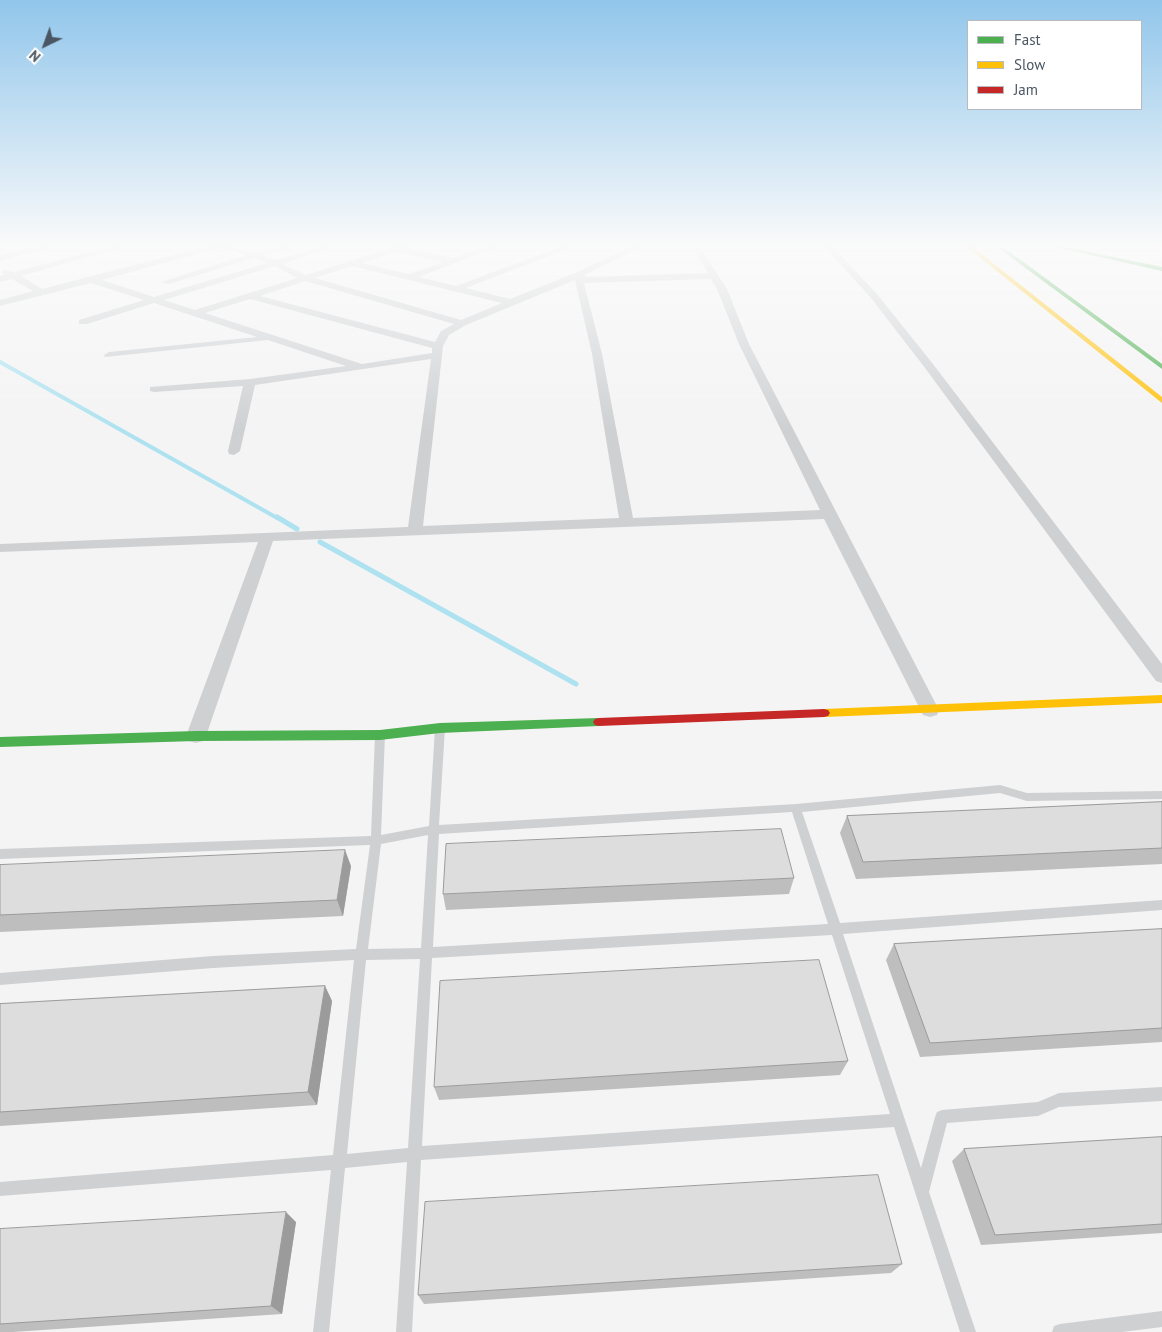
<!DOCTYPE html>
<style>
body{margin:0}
#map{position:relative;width:1162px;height:1332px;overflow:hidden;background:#f4f4f4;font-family:"PT Sans",sans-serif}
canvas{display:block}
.legend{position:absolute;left:967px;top:20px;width:175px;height:90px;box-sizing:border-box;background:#fff;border:1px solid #b7bbc0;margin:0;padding:6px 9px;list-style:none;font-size:15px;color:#4a5661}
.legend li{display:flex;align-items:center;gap:10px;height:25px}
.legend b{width:25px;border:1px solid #b7bbc0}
.north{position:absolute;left:20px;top:20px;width:50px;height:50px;-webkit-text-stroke:4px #fff;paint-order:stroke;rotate:222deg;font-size:14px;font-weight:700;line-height:20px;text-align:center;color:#4a5661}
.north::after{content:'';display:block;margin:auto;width:18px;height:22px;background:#4a5661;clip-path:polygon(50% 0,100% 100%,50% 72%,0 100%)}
</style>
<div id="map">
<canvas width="1162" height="1332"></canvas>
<ul class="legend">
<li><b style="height:6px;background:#4caf50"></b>Fast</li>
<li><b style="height:6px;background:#ffc107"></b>Slow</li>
<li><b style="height:6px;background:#c62828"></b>Jam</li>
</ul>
<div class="north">N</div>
</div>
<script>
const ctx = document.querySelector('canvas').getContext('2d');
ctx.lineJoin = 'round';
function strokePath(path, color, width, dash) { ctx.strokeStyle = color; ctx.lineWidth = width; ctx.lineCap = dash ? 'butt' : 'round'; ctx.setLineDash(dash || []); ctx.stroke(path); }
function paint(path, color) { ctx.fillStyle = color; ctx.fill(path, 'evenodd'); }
strokePath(new Path2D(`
 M0,362l2,1`), '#aee2f0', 3);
strokePath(new Path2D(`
 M0,362l279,157`), '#aee2f0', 4);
strokePath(new Path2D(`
 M277,517l20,12
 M320,542l256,142`), '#aee2f0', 5);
paint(new Path2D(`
 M440,724l3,2 2,2 -6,97 357,-21 204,-19 27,8 135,-2v8l-135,2 -27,-8 -198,19 38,111 322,-23v10l-319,24 78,234 14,-51 2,-5 5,-2 96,-8 21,-9 103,-6v14l-103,6 -21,9 -91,7 -18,69 47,140h-16l-66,-205 -473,33 -9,172h-16l11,-170 -62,6 -16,164h-16l18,-162 -331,26v-14l333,-27 21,-195 -141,8 -213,17v-12l213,-17 143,-7 14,-104 -370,14v-10l371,-13 4,-101 2,-3h6l2,3 -4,100 48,-9 6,-98 2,-2zM792,812l36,112 -395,23 6,-113zM428,835l-7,113 -53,1 13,-105zM832,935l58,179 -468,32 10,-188zM420,959l-12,189 -61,6 19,-194z
 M1162,1311v16l-40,5h-70l2,-6 6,-2z`), '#ced0d2');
paint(new Path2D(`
 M49,244h14l-63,17v-6z
 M121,244h13l-113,32 21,13 173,-45c18,0 26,8 39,9 11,0 28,-9 43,-9l-34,12 13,4 54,-16h12l-59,20 23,11 97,-31h12l-9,4 47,10 40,-14h11l-85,33 37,9 112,-42h11l-113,44 44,11 65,-26 62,-29h10l-63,31 3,2 121,-4 -18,-29h8l29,45 22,55 190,366 -2,5 -7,2 -7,-2 -99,-196 -551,22 -67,195 -3,5 -7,2 -7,-2 -3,-5 72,-194 -258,10v-8l408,-17 23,-168 -176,26 -15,66 -6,4 -5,-1 -1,-3 15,-65 -89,6 -4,-1v-4l100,-8 96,-13 -78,-26 -163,17 -1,-2 5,-3 148,-15 -103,-34 -67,21h-8v-4l65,-20 -53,-17 -91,23v-6l33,-9 -21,-12 -12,3v-6l5,-1 -3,-3 2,-2 10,2zM222,247l24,8 -85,27 8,2 85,-26 13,5 -113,34 -52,-17zM396,252l48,10 -35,12 -47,-11zM275,266l22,12 -102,32 -31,-10zM352,266l150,37 -41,17 -146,-42zM711,279l6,10 22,55 81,166 -187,8 -31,-164 -18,-71zM575,280l17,74 27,164 -196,8 20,-180 6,-11 17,-10zM305,281l149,43 -13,7 -6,11 -175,-46zM250,299l182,49v5l-70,11 -157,-51z
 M822,244h8l47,50 56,70 229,300v19l-6,-2 -231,-313 -54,-70z`), '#ced0d2');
paint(new Path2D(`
 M993,244h6l163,120v5z
 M1042,244h9l111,23v4z
 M599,718l4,1 2,3 -2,3 -4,1 -159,7 -60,7 -184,1 -196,6v-10l196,-6 184,-1 60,-7z`), '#4caf50');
paint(new Path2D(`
 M963,244h6l193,153v6z
 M1162,695v8l-338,14 -4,-1 -2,-3 2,-3 4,-1z`), '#ffc107');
paint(new Path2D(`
 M824,709l4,1 2,3 -2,3 -4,1 -225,9 -4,-1 -2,-3 2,-3 4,-1z`), '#c62828');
paint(new Path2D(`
 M1162,802v62l-306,15 -16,-46 7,-17z
 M0,865l351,1 -8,50 -343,16z
 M794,878l-5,16 -343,16 -3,-16z
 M1162,929v113l-242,15 -34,-97 8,-16z
 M325,986l7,15 -15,104 -317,21v-122z
 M848,1061l-8,14 -401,25 -5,-13z
 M1162,1137v96l-181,12 -29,-84 12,-12z
 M296,1222l-14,92 -269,18h-13v-103z
 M902,1264l-11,9 -467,31 -6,-9z`), '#bebebf');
paint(new Path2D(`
 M345,850l6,16 -8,50 -6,-16z
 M325,986l7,15 -15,104 -9,-13z
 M286,1212l10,10 -14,92 -11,-8z`), '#9b9b9b');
const building = new Path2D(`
 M1162,802v46l-299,14 -16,-46z
 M781,829l13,49 -351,16 3,-50z
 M345,850l-8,50 -337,15v-50z
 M1162,929v99l-232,15 -36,-99z
 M819,960l29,101 -414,26 6,-106z
 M325,986l-17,106 -308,20v-108z
 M1162,1137v87l-167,11 -31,-86z
 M878,1175l24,89 -484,31 7,-93z
 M286,1212l-15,94 -271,18v-95z`);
paint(building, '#ddddde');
strokePath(building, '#9b9b9b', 1);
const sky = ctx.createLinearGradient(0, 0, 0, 430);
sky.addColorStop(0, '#91c6eb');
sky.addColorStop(0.57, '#fafafa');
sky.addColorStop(1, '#fafafa00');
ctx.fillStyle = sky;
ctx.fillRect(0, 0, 1162, 430);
</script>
